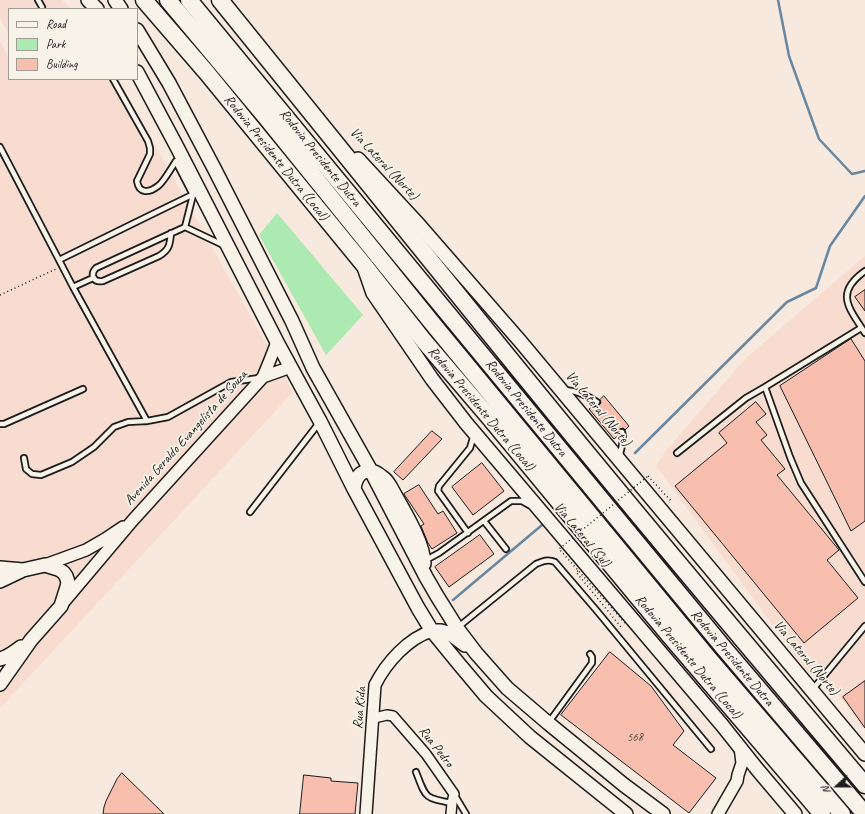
<!DOCTYPE html>
<style>
body{margin:0}
#map{position:relative;width:865px;height:814px;overflow:hidden;background:#f7e9dd;font-family:Caveat,sans-serif}
canvas{display:block}
.legend{position:absolute;left:8px;top:8px;width:130px;height:72px;box-sizing:border-box;background:#f7f3e8;border:1px solid #9f9d96;margin:0;padding:5px 7px;list-style:none;font-size:12px;color:#1c1c1c}
.legend li{display:flex;align-items:center;gap:8px;height:20px}
.legend b{width:20px;border:1px solid #9f9d96}
.north{position:absolute;left:817px;top:766px;width:40px;height:40px;-webkit-text-stroke:3px #f7f3e8;paint-order:stroke;rotate:249deg;font-size:11px;font-weight:700;line-height:16px;text-align:center;color:#1c1c1c}
.north::after{content:'';display:block;margin:auto;width:14px;height:18px;background:#1c1c1c;clip-path:polygon(50% 0,100% 100%,50% 72%,0 100%)}
</style>
<div id="map">
<canvas width="865" height="814"></canvas>
<ul class="legend">
<li><b style="height:5px;background:#f7f3e8"></b>Road</li>
<li><b style="height:11px;background:#aceab1"></b>Park</li>
<li><b style="height:11px;background:#f8bfaf"></b>Building</li>
</ul>
<div class="north">N</div>
</div>
<script>
const ctx = document.querySelector('canvas').getContext('2d');
ctx.lineJoin = 'round';
function paint(path, color) { ctx.fillStyle = color; ctx.fill(path, 'evenodd'); }
function strokePath(path, color, width, dash) { ctx.strokeStyle = color; ctx.lineWidth = width; ctx.lineCap = dash ? 'butt' : 'round'; ctx.setLineDash(dash || []); ctx.stroke(path); }
function write(font, color, halo, rows, align = 'center') {
  ctx.font = font + ' Caveat,sans-serif'; ctx.lineWidth = 3.5; ctx.setLineDash([]); ctx.textBaseline = 'middle'; ctx.strokeStyle = halo; ctx.fillStyle = color; for (const [text, x, y, turn = 0] of rows) {
    ctx.save(); ctx.translate(x, y); ctx.rotate((+turn || 0) * Math.PI / 180); ctx.textAlign = isNaN(turn) ? turn : align; if (halo) ctx.strokeText(text, 0, 0); ctx.fillText(text, 0, 0); ctx.restore();
  }
}
paint(new Path2D(`
 M0,0h62l9,9h-62v26l-9,-17z
 M0,41l9,18v20h109l175,313 -293,316z
 M865,256v475l-36,-50 -20,-7 -153,-208 8,-13 82,-95z`), '#f7dccf');
paint(new Path2D(`
 M277,213l86,102 -37,40 -67,-120z`), '#aceab1');
strokePath(new Path2D(`
 M778,0l11,56 30,83 33,35 13,-3
 M635,453l152,-151 29,-14 14,-42 35,-50
 M453,600l89,-75`), '#6887a0', 2.5);
const building = new Path2D(`
 M865,290v21l-10,-14z
 M851,339l14,22v160l-14,10 -71,-145z
 M604,396l25,30 -4,4 -2,-2 -3,1 -2,2 1,4 -5,4 -25,-30 5,-4 2,1 3,-1 2,-2 -1,-3z
 M756,402l10,12 -10,8 11,13 -6,5 24,29 -8,6 62,75 -12,10 31,38 -54,45 -129,-157 52,-43 -8,-10z
 M432,431l10,8 -39,41 -9,-8z
 M482,463l22,28 -31,24 -21,-28z
 M419,485l19,29 5,-3 14,22 -25,16 -4,-6 -7,-17 3,-2 -20,-30z
 M480,535l14,19 -45,33 -14,-20z
 M610,652l41,34 33,45 -11,14 43,33 -27,35 -128,-98z
 M865,681v47l-22,-31z
 M122,773l42,41h-61l1,-7 2,-6 11,-22z
 M304,775l27,3v3l27,2 -3,31h-55z`);
paint(building, '#f8bfaf');
strokePath(building, '#1c1c1c', 1);
const service = new Path2D(`
 M38,0l4,7
 M113,79l35,62 2,7v6l-13,27c2,13 12,12 21,5 5,-3 14,-19 18,-25
 M0,147l59,113c47,-23 93,-46 139,-68
 M185,227l38,18
 M171,233c-1,12 -2,17 -12,23l-56,25c-10,2 -13,-7 -7,-13l89,-41 8,-32 -17,-33
 M59,260l14,27 74,134
 M865,271c-31,22 -16,37 0,62
 M73,287l20,-9
 M861,328l-96,59 25,70 11,26 64,99
 M565,390c12,1 22,5 32,12
 M0,424h4l79,-35
 M677,453l69,-55 19,-11
 M620,455c1,-8 5,-15 2,-23
 M24,458l2,11 6,5 9,1 31,-13 22,-15 20,-20 14,-5 19,-1 21,-4 63,-35 28,-4
 M250,512l69,-89
 M484,521l22,28
 M468,533l-30,-42 1,-5 31,-38 3,-10 -1,-2
 M426,560l13,-7 72,-52h11l7,4
 M457,628l79,-64c7,-3 12,-5 19,-2l42,49 114,138
 M813,689l52,-63
 M549,722l43,-59v-6l-2,-3
 M416,772c10,26 8,26 36,31
 M454,794l12,20`);
const minor = new Path2D(`
 M374,718l13,-3 6,1 33,38 28,40 -2,9 -1,11`);
const tertiary = new Path2D(`
 M263,377l28,-10
 M45,565l41,-15 19,-11 18,-12
 M63,603l70,-83 130,-143 7,-17 7,-18
 M366,814l9,-129c11,-22 33,-47 57,-54
 M718,814l19,-33 1,-6 4,-12 -2,-16`);
const secondary = new Path2D(`
 M88,0l9,9
 M115,0l6,9
 M137,30l32,53 46,87 77,151 21,47 58,103 55,106 11,19 20,32 19,25 31,35 41,35 76,62 39,29
 M137,72l40,75 100,195 43,79 34,68 64,119 14,23 27,33 27,32 44,41 96,77
 M358,159l61,66 101,116 345,413
 M365,270l8,23 59,86 34,44 256,302 35,44 38,45
 M354,489c2,-17 14,-24 28,-12 4,2 6,6 8,9 11,20 34,56 34,78
 M0,568l23,2 22,-5 13,4 5,3 3,4 2,6 -1,5 -6,19 -30,34 -31,44
 M0,581l21,-10
 M432,631h9l8,2 16,12
 M0,659c9,-2 14,-7 21,-12`);
const motorway = new Path2D(`
 M144,0l63,73 157,192 60,76 65,76 180,218 153,179
 M168,0l97,116 172,213 273,331 132,154
 M189,0l534,647 142,167
 M220,0c82,100 163,201 244,302 131,163 266,323 401,483`);
strokePath(service, '#1c1c1c', 8);
strokePath(minor, '#1c1c1c', 12);
strokePath(tertiary, '#1c1c1c', 14);
strokePath(secondary, '#1c1c1c', 16);
strokePath(motorway, '#1c1c1c', 19);
strokePath(new Path2D(`
 M0,295l56,-26
 M648,476l23,25 -2,1
 M578,571l-2,1 45,55 2,-2`), '#1c1c1c', 1.5, [1, 3]);
strokePath(service, '#f7f3e8', 4.5);
strokePath(minor, '#f7f3e8', 9);
strokePath(tertiary, '#f7f3e8', 11);
strokePath(secondary, '#f7f3e8', 13);
strokePath(motorway, '#f7f3e8', 16);
strokePath(new Path2D(`
 M625,623l-66,-74 89,-73`), '#1c1c1c', 1.5, [1, 3]);
write('12px', '#534541', null, [
 ["568",635,738]
]);
write('14px', '#1c1c1c', '#f7f3e8', [
 ["Rodovia Presidente Dutra (Local)",276,158,51],
 ["Rodovia Presidente Dutra",320,158,51],
 ["Via Lateral (Norte)",384,164,47],
 ["Rodovia Presidente Dutra",526,408,51],
 ["Rodovia Presidente Dutra (Local)",481,409,50],
 ["Via Lateral (Norte)",598,409,50],
 ["Avenida Geraldo Evangelista de Souza",186,438,-48],
 ["Via Lateral (Sul)",582,535,50],
 ["Rodovia Presidente Dutra (Local)",688,657,50],
 ["Rodovia Presidente Dutra",732,658,50],
 ["Via Lateral (Norte)",806,658,50],
 ["Rua Kida",360,708,-85],
 ["Rua Pedro",436,747,52]
]);
</script>
